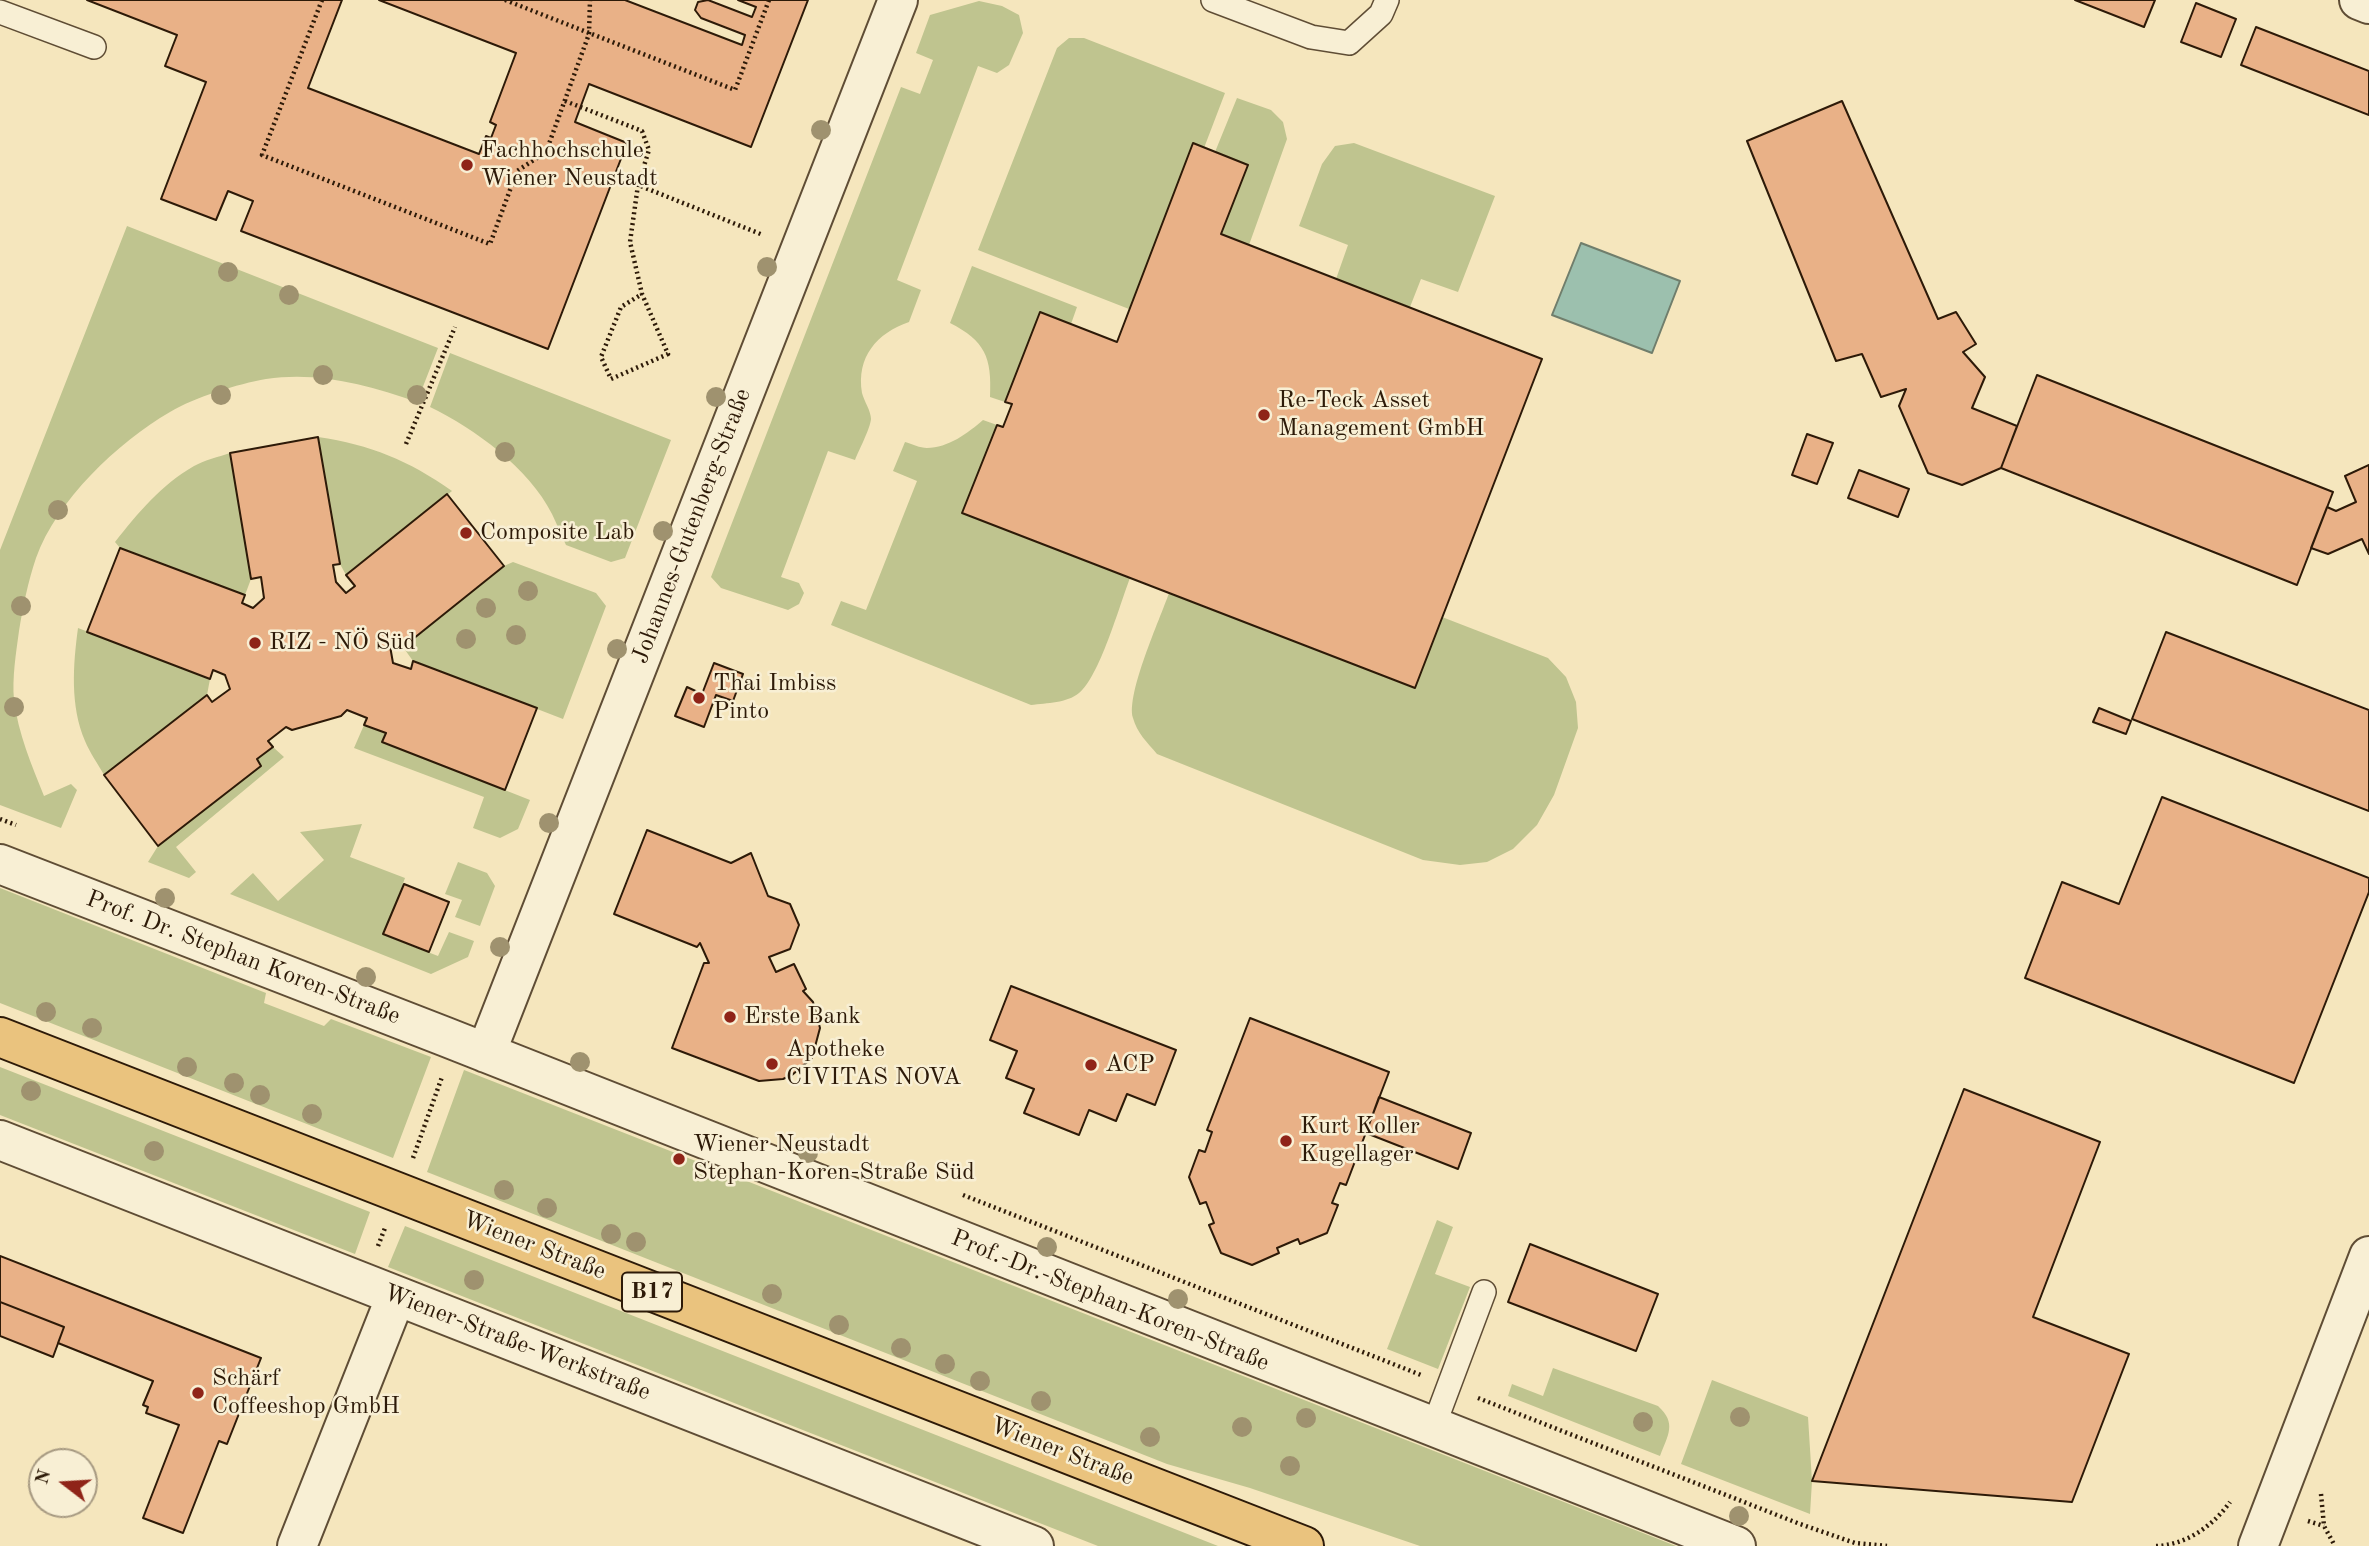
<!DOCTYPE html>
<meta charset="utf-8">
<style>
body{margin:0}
#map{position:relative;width:2369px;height:1546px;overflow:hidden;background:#f5e6bd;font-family:"Old Standard TT",serif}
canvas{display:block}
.north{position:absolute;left:28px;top:1448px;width:70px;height:70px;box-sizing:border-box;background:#f8efd4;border:2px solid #a79a82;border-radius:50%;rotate:287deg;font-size:19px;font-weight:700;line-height:28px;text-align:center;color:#2d1a08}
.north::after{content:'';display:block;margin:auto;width:24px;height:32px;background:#8f2418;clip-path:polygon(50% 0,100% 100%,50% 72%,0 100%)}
</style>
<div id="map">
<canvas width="2369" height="1546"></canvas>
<div class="north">N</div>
</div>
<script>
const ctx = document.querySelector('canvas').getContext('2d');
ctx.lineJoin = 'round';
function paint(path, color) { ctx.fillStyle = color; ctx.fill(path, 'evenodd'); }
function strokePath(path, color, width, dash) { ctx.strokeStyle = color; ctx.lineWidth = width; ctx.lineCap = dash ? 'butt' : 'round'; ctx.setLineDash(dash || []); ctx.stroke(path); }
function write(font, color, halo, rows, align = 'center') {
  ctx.font = font + ' "Old Standard TT",serif'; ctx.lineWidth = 5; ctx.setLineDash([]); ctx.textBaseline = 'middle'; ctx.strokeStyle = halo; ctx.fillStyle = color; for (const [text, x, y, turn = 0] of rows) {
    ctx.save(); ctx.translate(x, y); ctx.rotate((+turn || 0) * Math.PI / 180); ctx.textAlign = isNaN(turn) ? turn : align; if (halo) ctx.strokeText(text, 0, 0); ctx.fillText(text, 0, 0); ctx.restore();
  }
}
paint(new Path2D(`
 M979,1l23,5 17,9 4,18 -14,32 -12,8 -19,-7 -81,214 24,10 -12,32c-32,11 -53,35 -47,71 2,8 9,18 9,26 -1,10 -12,31 -16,41l-27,-9 -47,126 18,6 5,10 -5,11 -11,6 -67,-22 -10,-11 190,-490 19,7 13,-34 -17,-7 14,-38z
 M1069,38h15l141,55 -21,55 -11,-4 -64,165 -151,-59 79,-202z
 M1237,98l34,12 12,12 4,17 -38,106 -28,-11 27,-69 -33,-13z
 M1354,143l141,53 -37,96 -37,-13 -11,28 -74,-28 12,-34 -49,-19 23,-62 13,-18z
 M127,226l311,122 -21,54c-49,-17 -99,-31 -151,-23 -28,5 -71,18 -96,33 -53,31 -113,88 -134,146 -8,24 -13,48 -17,73 -3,22 -7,47 -5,69 4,33 18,66 30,96l27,-12 6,6 -16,38 -61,-23v-255z
 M972,266l105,41 -6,17 -31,-12 -35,90 -15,-5c2,-40 -5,-56 -40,-74z
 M450,353l221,87 -46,118 -14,4 -45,-17c-5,-10 -9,-21 -14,-31 -23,-46 -77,-85 -122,-107z
 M983,420l14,5 -34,88 167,65c-10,26 -31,100 -51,115 -12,10 -32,10 -48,12l-200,-80 10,-24 25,9 51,-129 -24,-10 12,-29c7,2 15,6 22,6 21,0 41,-15 56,-28z
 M318,437c53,8 90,23 134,54l-106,84 -6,-11z
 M230,453l21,126 -6,16 -125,-47 -5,-6c23,-29 46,-57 79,-76 11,-6 24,-9 36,-13z
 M513,562l83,31 10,13 -43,113 -150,-58 -10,-14 101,-81z
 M1169,593l246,95 27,-71 106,41 18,19 10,25 2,26 -24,67 -17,30 -24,24 -26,13 -27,3 -37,-5 -266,-106c-10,-12 -20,-21 -24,-36 -7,-24 27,-99 36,-125z
 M78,628l132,51 -3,16 -103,80c-6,-11 -14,-22 -19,-34 -15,-35 -12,-76 -7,-113z
 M364,725l22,8 -3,9 147,58 -12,29 -18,9 -27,-10 11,-31 -130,-49z
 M273,747l11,10 -108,90 20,25 -7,6 -41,-16 10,-16 103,-80 -4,-7z
 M362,824l-12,33 55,21 -21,57 54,21 11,-24 25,9 -6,16 -37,17 -201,-80 23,-21 25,28 46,-41 -24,-28z
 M458,862l29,11 8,13 -15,40 -25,-9 7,-17 -17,-6z
 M0,888l266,105 -2,10 60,23 7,-7 100,38 -38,101 -393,-155z
 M0,1067l370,145 -15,42 -355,-139z
 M464,1070l1212,476h-256l-170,-58 -83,-24 -740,-292z
 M1437,1220l16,7 -18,47 35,13 -32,82 -51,-20z
 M405,1226l813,320h-120l-710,-279z
 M1553,1368l105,38c19,17 10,29 2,50l-152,-60 4,-12 31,12z
 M1712,1380l96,37 4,64 -2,33 -129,-50z`), '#bfc48f');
const water = new Path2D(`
 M1581,243l99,38 -28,72 -100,-38z`);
paint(water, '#9cc0ae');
strokePath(water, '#707e6c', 2);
const building = new Path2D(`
 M87,0h255l-34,88 171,66 7,-18 5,2 5,-13 -6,-3 26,-69 -137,-53h246l117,45 3,-10 -44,-17 -6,-8 3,-8 10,-2 44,17 4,-10 -18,-7h70l-57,147 -162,-63 -14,38 52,21 -79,206 -307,-118 12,-30 -25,-10 -12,29 -55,-21 45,-117 -41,-16 12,-31z
 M2075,0h80l-11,27z
 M2196,3l40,16 -15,38 -40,-15z
 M2256,27l113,44v44l-128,-50z
 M1842,101l96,218 18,-7 20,32 -13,8 22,25 -13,31 45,18 -16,42 -39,17 -34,-12 -29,-67 7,-17 -25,8 -19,-43 -26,7 -89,-220z
 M1193,143l55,22 -27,69 321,125 -127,329 -453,-175 35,-88 6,2 9,-23 -7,-2 35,-90 77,30z
 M2037,375l296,117 -36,93 -296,-117z
 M1807,434l26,9 -16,41 -25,-9z
 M318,437l22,127 -7,1 3,17 10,11 9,-7 -9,-11 101,-81 57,72 -101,81 -5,-7 -8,6 3,17 18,6 2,-8 124,47 -32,82 -123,-48 4,-9 -22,-8 3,-7 -20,-8 -6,6 -49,14 -6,-3 -18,14 5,6 -16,12 4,7 -103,80 -54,-71 103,-80 5,7 18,-13 -5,-14 -12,-5 -3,9 -123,-47 33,-84 125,47 -3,8 11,5 11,-10 -3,-21 -10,2 -21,-126z
 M2369,465v89l-7,-15 -34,15 -17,-6 16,-41 9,4 20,-9 -11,-26z
 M1859,470l50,19 -11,28 -50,-19z
 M2166,632l203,78v101l-237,-92z
 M714,663l29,11 -10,27 -17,-6 -12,32 -29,-11 12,-29 15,7z
 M2099,708l32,13 -5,13 -33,-12z
 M2162,797l207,81v14l-75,191 -269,-105 37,-96 57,22z
 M647,830l84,33 20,-10 17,43 22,8 9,21 -9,24 -21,8 7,15 18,-8 12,25 -3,2 10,11 7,26 -8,30 -20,17 -9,4 -24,2 -87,-33 32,-85h5l-9,-20 -3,4 -83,-33z
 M404,884l45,18 -20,50 -46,-18z
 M1011,986l165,64 -21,55 -28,-11 -11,27 -27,-11 -10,25 -55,-22 10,-24 -28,-11 11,-27 -27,-11z
 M1250,1018l139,54 -43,113 -6,-2 -8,20 6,2 -11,28 -27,11 -2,-5 -21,9 2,5 -27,12 -31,-12 -12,-28 5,-2 -8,-21 -6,2 -11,-27 10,-27 6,2 7,-20 -5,-2z
 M1964,1089l136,53 -67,175 96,37 -57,148 -260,-21z
 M1379,1097l92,36 -13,36 -92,-36z
 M1530,1244l128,50 -22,57 -128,-49z
 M0,1256l261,102 -34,86 -8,-3 -36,92 -40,-15 36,-93 -33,-12 2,-6 -5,-2 10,-24 -95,-38 6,-16 -64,-25z
 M0,1302l64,25 -11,30 -53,-21z`);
paint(building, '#e9b187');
strokePath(building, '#2d1a08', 2);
const service = new Path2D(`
 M1213,0l98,37 38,6 32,-29 6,-14
 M0,12l94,35
 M1433,1428l51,-136`);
const minor = new Path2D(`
 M2359,0l10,4
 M0,864l446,173 1290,509
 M486,1053l412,-1053
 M0,1140l1034,406
 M297,1546l99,-250
 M2258,1546l111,-290`);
const primary = new Path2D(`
 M0,1037l1304,509`);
strokePath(service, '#5f4d35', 26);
strokePath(minor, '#5f4d35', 42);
strokePath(primary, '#2d1a08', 42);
strokePath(new Path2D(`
 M322,0l-60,155 228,89 27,-73 29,-19 43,-118 1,-34
 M505,0l230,90 34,-90
 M565,101l77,30 7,19 -11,35 125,50
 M638,185l-8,57 12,52 26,60 -57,25 -10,-22 20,-50 21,-13
 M406,444l49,-117
 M0,819l16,6
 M413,1158l29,-81
 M963,1195l458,180
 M378,1246l7,-18
 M1478,1398l322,126 55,19 32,3
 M2321,1494l3,32 11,20
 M2308,1521l16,5
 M2156,1546c30,-1 57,-20 74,-44`), '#2d1a08', 4.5, [2, 3.5]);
strokePath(service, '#f8efd4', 23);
strokePath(minor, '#f8efd4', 38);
strokePath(primary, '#eac37e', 38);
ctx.fillStyle = '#9f926f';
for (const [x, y] of [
 [821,130],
 [767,267],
 [228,272],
 [289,295],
 [323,375],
 [221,395],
 [417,395],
 [716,397],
 [505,452],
 [58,510],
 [663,531],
 [528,591],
 [21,606],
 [486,608],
 [516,635],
 [466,639],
 [617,649],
 [14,707],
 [549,823],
 [165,898],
 [500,947],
 [366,977],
 [46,1012],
 [92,1028],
 [580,1062],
 [187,1067],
 [234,1083],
 [31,1091],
 [260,1095],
 [312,1114],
 [154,1151],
 [808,1153],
 [504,1190],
 [547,1208],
 [611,1234],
 [636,1242],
 [1047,1247],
 [474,1280],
 [772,1294],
 [1178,1299],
 [839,1325],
 [901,1348],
 [945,1364],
 [980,1381],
 [1041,1401],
 [1740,1417],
 [1306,1418],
 [1643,1422],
 [1242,1427],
 [1150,1437],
 [1290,1466],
 [1739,1516]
]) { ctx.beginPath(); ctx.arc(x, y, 10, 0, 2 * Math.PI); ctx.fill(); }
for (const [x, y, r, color] of [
 [467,165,7,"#8f2418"],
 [1264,415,7,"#8f2418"],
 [466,533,7,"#8f2418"],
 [255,643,7,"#8f2418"],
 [699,698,7,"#8f2418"],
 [730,1017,7,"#8f2418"],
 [772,1064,7,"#8f2418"],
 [1091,1065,7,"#8f2418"],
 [1286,1141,7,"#8f2418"],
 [679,1159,7,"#8f2418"],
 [198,1393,7,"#8f2418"]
]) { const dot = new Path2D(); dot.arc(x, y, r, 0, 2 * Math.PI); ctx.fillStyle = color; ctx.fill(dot); strokePath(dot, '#f8efd4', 2.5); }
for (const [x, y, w] of [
 [652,1292,60]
]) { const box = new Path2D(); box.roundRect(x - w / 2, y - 19.5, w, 39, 5); ctx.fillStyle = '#f8efd4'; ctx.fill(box); strokePath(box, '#2d1a08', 2); }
write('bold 23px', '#2d1a08', null, [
 ["B17",652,1292]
]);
write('24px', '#2d1a08', '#f8efd4', [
 ["Fachhochschule",481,151],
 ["Wiener Neustadt",481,179],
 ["Re-Teck Asset",1278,401],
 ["Management GmbH",1278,429],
 ["Composite Lab",480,533],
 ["RIZ - NÖ Süd",269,643],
 ["Thai Imbiss",713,684],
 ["Pinto",713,712],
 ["Erste Bank",744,1017],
 ["Apotheke",786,1050],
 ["CIVITAS NOVA",786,1078],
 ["ACP",1105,1065],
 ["Kurt Koller",1300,1127],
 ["Kugellager",1300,1155],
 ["Wiener Neustadt",693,1145],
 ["Stephan-Koren-Straße Süd",693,1173],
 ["Schärf",212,1379],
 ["Coffeeshop GmbH",212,1407]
], 'left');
write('24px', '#2d1a08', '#f8efd4', [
 ["Johannes-Gutenberg-Straße",692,526,-69],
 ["Prof. Dr. Stephan Koren-Straße",243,958,21],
 ["Wiener Straße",534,1246,21],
 ["Prof.-Dr.-Stephan-Koren-Straße",1110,1301,22],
 ["Wiener-Straße-Werkstraße",517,1343,21],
 ["Wiener Straße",1062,1452,21]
]);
</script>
